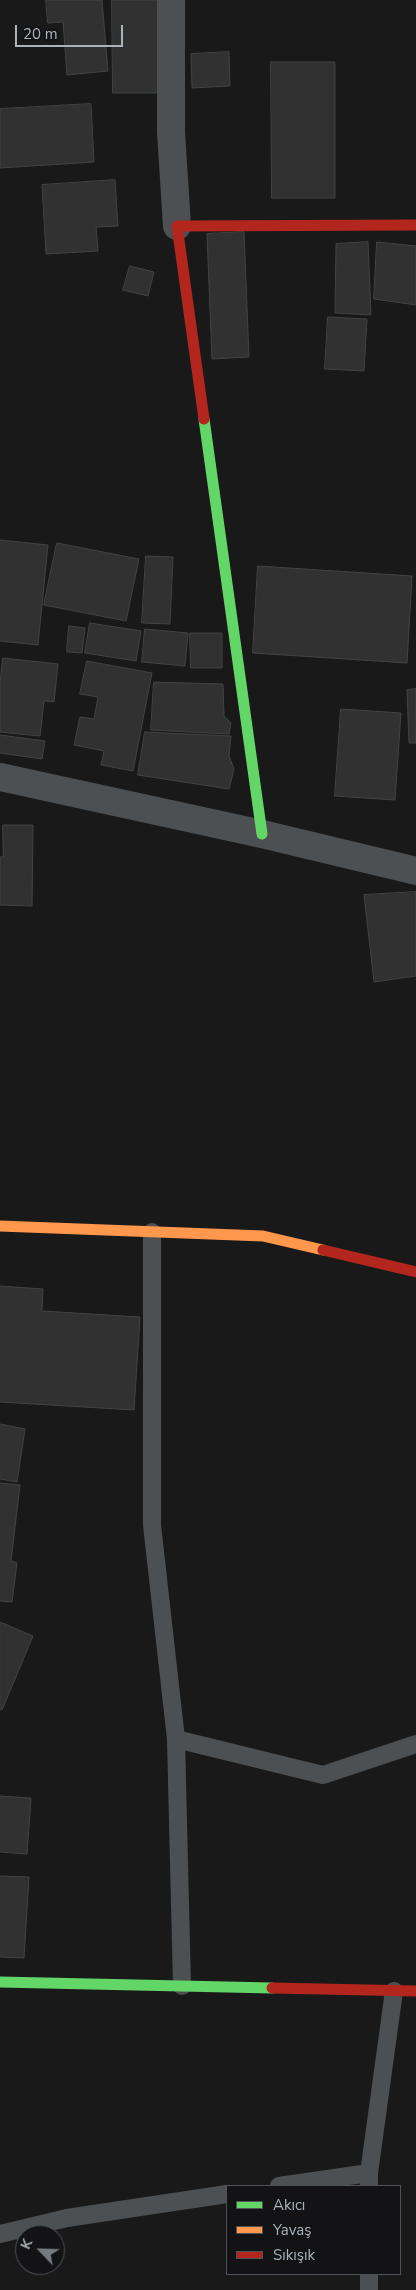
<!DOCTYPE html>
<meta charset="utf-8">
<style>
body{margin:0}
#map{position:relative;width:416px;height:2290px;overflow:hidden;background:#191919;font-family:"Nunito Sans",sans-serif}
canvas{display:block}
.legend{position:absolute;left:226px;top:2185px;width:175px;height:90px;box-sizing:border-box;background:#131315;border:1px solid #4f5357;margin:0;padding:6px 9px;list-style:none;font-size:15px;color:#aab2ba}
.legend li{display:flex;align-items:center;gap:10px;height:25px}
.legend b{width:25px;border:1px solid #4f5357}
.north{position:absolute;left:15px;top:2225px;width:50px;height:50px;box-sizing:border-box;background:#131315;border:1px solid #4f5357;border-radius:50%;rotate:294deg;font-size:14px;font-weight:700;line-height:20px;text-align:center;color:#aab2ba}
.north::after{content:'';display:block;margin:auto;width:18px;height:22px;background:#777c82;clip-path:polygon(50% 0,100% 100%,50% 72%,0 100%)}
.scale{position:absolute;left:15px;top:25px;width:108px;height:22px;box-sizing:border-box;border:2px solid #aab2ba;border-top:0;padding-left:6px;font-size:15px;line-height:18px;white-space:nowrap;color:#aab2ba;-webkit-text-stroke:4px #131315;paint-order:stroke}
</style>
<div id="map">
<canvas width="416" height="2290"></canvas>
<ul class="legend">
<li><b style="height:6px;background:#63d668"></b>Akıcı</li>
<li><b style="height:6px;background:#ff974d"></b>Yavaş</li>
<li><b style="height:6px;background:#b3261e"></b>Sıkışık</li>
</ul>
<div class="north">K</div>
<div class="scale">20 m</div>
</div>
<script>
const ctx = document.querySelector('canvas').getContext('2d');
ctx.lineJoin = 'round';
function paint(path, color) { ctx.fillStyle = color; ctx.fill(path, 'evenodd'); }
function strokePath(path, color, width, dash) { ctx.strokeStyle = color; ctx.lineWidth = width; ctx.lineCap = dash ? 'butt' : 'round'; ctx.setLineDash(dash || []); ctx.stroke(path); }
const building = new Path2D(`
 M46,0h56l6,71 -41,4 -4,-53 -15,1z
 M112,0h52l1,93h-52z
 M229,52l1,34 -38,2 -1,-34z
 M271,62h64v136h-63z
 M91,104l3,58 -94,6v-59z
 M115,180l3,46 -22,1 2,24 -52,3 -4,-69z
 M244,232l5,125 -37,2 -5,-125z
 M368,242l3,73 -36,-2 1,-69z
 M377,242l39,4v59l-42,-6z
 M130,266l24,6 -6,24 -25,-6z
 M328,317l39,2 -3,52 -39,-2z
 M0,540l48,5 -10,100 -38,-4z
 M57,543l82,16 -13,62 -82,-16z
 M146,556l27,1 -3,67 -28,-1z
 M258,566l154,10 -5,87 -154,-10z
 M90,623l51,8 -5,30 -51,-8z
 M69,626l16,2 -3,25 -15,-1z
 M145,629l43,4 -3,33 -43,-4z
 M190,633h32v35h-31z
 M3,658l55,6 -4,38 -10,-1 -4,35 -40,-4v-48z
 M87,661l65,12 -19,98 -32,-6 3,-14 -30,-6 6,-28 14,2 4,-22 -18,-3z
 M154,682l69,2 1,32 7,7 -2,11 -78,-4z
 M416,689v54h-7l-2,-53z
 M341,709l60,4 -6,87 -60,-4z
 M145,732l86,4 -2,20 5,13 -5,20 -91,-14z
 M0,735l45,6 -3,18 -42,-6z
 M3,825h30l-1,81 -32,-1v-48h3z
 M416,892v84l-42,6 -10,-87z
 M0,1286l43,3 -1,22 98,6 -6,93 -134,-8z
 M0,1424l25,5 -8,53 -17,-3z
 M0,1483l20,2 -9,76 6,2 -5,39 -12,-1z
 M0,1622l33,14 -31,74 -2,-1z
 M0,1796l31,2 -4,56 -27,-2z
 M0,1876l29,1 -5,81 -24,-1z`);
paint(building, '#313131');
strokePath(building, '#414445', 1);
strokePath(new Path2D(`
 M152,1232v293l24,214 6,247
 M176,1739l147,36 93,-31
 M279,2186l90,-13
 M369,2186v-13l25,-182
 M0,2234l67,-16 160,-24
 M369,2290v-16`), '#4d5052', 18);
strokePath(new Path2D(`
 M171,0v132l6,94
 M0,777l262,57 154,37`), '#4d5052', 28);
strokePath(new Path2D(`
 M204,419l58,415
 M0,1982l272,6`), '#63d668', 11);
strokePath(new Path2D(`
 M0,1226l263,10 60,14`), '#ff974d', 11);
strokePath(new Path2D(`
 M204,419l-27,-193 239,-1
 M323,1250l93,22
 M272,1988l144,3`), '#b3261e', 11);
</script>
